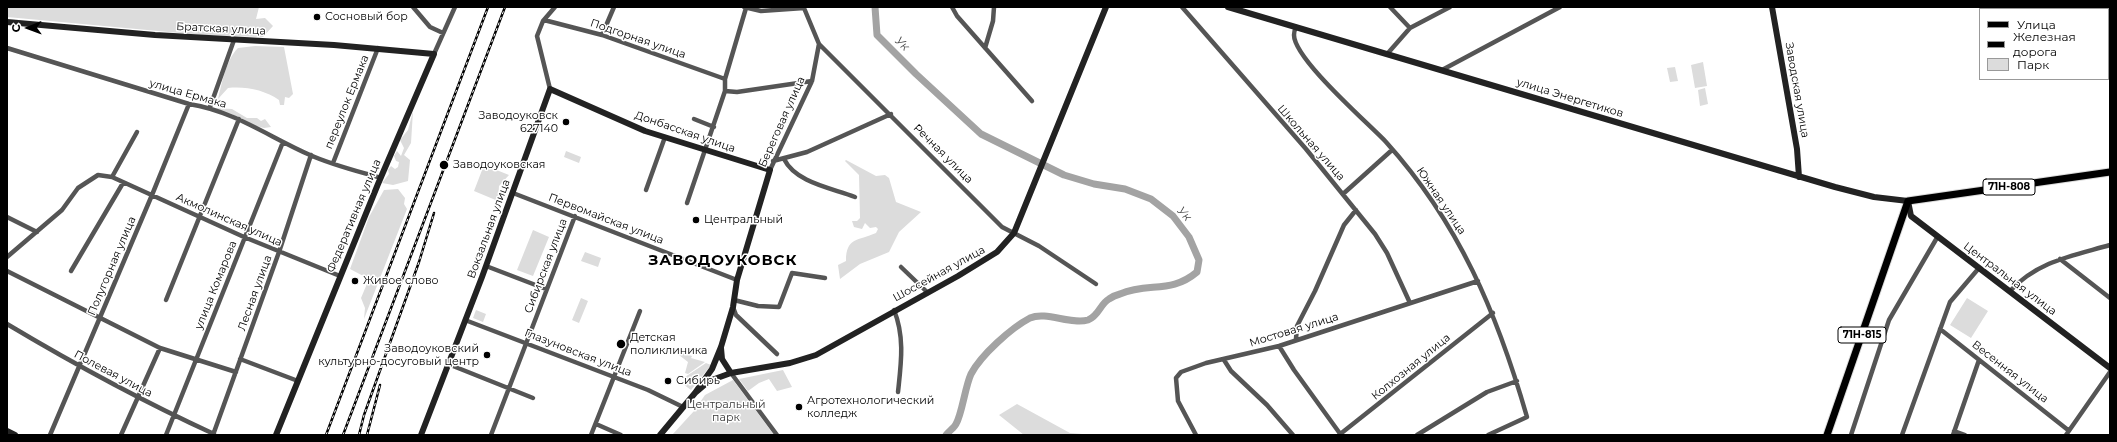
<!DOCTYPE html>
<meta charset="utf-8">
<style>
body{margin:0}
#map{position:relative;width:2117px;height:442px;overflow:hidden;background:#fff;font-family:Montserrat,sans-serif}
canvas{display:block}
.frame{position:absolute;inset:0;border:8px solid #000;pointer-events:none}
.legend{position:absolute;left:1979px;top:8px;width:130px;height:72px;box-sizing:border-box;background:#fff;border:1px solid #999;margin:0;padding:5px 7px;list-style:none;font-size:12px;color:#000}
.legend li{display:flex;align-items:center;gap:8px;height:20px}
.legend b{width:20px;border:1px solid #999}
.north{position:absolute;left:8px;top:8px;width:40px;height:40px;-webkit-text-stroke:3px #fff;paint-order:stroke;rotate:269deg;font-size:11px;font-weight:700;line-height:16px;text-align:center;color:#000}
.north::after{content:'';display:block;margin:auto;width:14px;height:18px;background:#000;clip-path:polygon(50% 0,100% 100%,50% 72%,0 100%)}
</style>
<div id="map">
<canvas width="2117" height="442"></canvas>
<div class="frame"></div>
<ul class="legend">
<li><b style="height:5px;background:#000"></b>Улица</li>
<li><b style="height:5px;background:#000"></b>Железная дорога</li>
<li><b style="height:11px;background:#dcdcdc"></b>Парк</li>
</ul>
<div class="north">С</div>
</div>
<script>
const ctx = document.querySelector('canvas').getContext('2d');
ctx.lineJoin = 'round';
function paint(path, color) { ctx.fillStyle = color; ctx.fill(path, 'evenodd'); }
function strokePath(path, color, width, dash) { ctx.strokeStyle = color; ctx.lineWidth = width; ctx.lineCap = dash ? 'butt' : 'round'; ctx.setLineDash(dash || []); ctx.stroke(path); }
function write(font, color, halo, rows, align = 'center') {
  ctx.font = font + ' Montserrat,sans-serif'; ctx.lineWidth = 3; ctx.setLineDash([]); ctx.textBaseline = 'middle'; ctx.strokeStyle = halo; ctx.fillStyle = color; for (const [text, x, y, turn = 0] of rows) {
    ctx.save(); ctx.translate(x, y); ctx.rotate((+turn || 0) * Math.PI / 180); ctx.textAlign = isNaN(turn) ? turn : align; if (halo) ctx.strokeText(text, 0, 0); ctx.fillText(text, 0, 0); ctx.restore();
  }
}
paint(new Path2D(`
 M7,7h252l-3,12 9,-1 8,8 -10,11 -62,-2 -194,-18z
 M255,46l29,1 9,47 -4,4 -4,-1 -1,8h-4l-1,-5c-14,-10 -34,-14 -51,-12l-10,11c4,-16 8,-39 20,-51z
 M1703,62l4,24 -12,2 -4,-23z
 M1675,67l3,14 -8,1 -3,-14z
 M1705,88l3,16 -8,2 -2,-16z
 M214,108l18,1 15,9h10l4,3 4,-2 6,8 -7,1 -20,-5 -12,-9 -18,-4z
 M413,111l-2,32 -7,12 6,5 -2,21 -15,4 -11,-2 7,-9 -1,-4 3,-4 4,3 3,-2 1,-5 -3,-1 -2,-5 3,-5 4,5 3,-8 -4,-8 8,-10z
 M566,151l15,6 -2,6 -15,-6z
 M846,160l30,16 9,-1 4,3 7,24 25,10 -22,20 -10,20 -29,12 -20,15 -2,-14 8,-4c0,-24 12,-20 30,-28l2,-4 -2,-2 -6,1 -5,-5 -3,6 -8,-2 -2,-6h5l3,-3 -1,-43 -14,-14z
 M484,165l25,10 -10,11 -1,15 -24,-10z
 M398,189l7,9 -1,6 3,5 -43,110 1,-11 -4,-10 8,-19 -19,-10 19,-52 15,-27z
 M533,230l16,7 -16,39 -16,-6z
 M585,252l16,6 -3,9 -17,-6z
 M581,298l7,3 -9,22 -7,-3z
 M1967,298l21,13 -17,27 -21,-13z
 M476,310l10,4 -3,8 -10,-4z
 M679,351l13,5 -1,2 14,4 -17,12 -3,-1 3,-11 -9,-7z
 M706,363l5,2 -20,25 -8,-6 2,-7z
 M783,370l9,17 -15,4 -8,-12 -10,4 -11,8 -9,-12z
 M733,380l41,55h-102l22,-24 11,-16z
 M1017,404l53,29 25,2h-71l-25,-20z`), '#dcdcdc');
strokePath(new Path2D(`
 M875,7l2,28 39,39 65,60 83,41 30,9 31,5 26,10 22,17 16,21 10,23 -2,12c-26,22 -48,10 -77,22 -4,1 -8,3 -11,5 -9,5 -10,17 -21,21 -17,5 -42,-9 -58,-2 -19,10 -49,37 -59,56 -6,13 -9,40 -15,50 -2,4 -7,7 -10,11`), '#a3a3a3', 7);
const primary = new Path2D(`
 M1827,435l81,-234 202,-29`);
strokePath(primary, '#dbdbdb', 9);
strokePath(new Path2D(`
 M413,7l17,20 13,6
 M744,7l17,4 43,-3 15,36 183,183 37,19 57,38
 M952,7l5,9 75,85
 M1182,7l124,142 69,85 12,19 23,50
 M1390,7l20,21
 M544,20l58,15 123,44
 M1296,27c-1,2 -2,6 -2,8 0,24 74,88 92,107 73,81 111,171 141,275l-39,18
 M602,35l12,-28
 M7,48l182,56c45,7 80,33 121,51 22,10 47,16 71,23
 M985,48l8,-27 1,-14
 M1388,53l22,-25 40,-21
 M434,54l21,-47
 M1442,70l118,-63
 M550,89l-13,-53 6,-15 12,-14
 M725,91l12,1 75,-11
 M210,107l24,-67
 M694,119l20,8
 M784,159c12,24 48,29 71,38
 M773,161l34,-9 84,-38
 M333,163l45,-115
 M770,170l42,-89 7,-37
 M112,177l25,-45
 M646,190l19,-53
 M513,193l224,87
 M1343,194l49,-44
 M687,203l38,-112v-12l21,-71
 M7,217l30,15
 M7,257l55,-47 16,-22 20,-13 14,2 132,60 96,39
 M2060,259l50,39
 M486,266l60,23
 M901,267l26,25
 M7,271l153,77 76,24
 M71,271l52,-88
 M2010,291c28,-30 62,-35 100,-46
 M166,300l73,-181
 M734,300l24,6 21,1 13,-34 33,5
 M733,307l3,8 41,39
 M894,310c11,27 7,54 4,82
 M465,320l183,70 35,17
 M7,324c67,40 135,77 207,110
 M1940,329l128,101
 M1296,339l1,-13 18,-35 29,-66 12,-15
 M1279,346l15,24 47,65
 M240,359l58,22
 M1224,360l7,11 36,34 26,30
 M448,364l85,34
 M731,373l46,62
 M596,424l25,11
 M1954,431l11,4
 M50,435l102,-240 37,-91
 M121,435l39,-87
 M166,435l117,-293
 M213,435l66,-183 32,-97
 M491,435l84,-219
 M591,435l49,-124
 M1196,435l-18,-34 -2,-23 5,-6 25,-9 73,-17 199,-65
 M1339,435l154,-122
 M1417,435l70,-43 30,-11
 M1851,435l38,-115 49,-84
 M1902,435l48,-133 29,-34
 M1953,435l26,-75
 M2066,435l44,-63`), '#555', 4.5);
strokePath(new Path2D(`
 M1228,7l607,180 39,10 34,4 3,15 199,152
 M1772,7l25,142 2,28
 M7,22l148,13 179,10 100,9 -56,130 -102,251
 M721,348l1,11 9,14
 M7,431l8,4
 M421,435l61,-158 68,-188 95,42 125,39 -33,110 -4,27 -12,40 -9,22 -17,24
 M660,435l35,-42 14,-12 22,-8 59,-10 26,-8 142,-79 39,-24 17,-19 92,-226`), '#222', 6);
strokePath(primary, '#000', 7);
const rail = new Path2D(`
 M326,435l162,-428
 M343,435l162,-428
 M359,435l5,-20 55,-153 15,-49
 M367,435l13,-50`);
strokePath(rail, '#000', 2.5);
strokePath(rail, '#fff', 1, [3]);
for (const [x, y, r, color] of [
 [317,17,4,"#000"],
 [566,122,4,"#000"],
 [444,165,5,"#000"],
 [696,220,4,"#000"],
 [355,281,4,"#000"],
 [621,344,5,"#000"],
 [487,355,4,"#000"],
 [668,381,4,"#000"],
 [799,407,4,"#000"]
]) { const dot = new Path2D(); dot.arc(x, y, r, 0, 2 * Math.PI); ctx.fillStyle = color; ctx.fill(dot); strokePath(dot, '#fff', 1.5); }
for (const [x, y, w] of [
 [2009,187,52],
 [1862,335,48]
]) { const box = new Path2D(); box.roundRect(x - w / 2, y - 8, w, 16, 3); ctx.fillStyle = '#fff'; ctx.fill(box); strokePath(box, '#000', 1); }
write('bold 10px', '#000', null, [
 ["71Н-808",2009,187],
 ["71Н-815",1862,335]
]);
write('11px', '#000', '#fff', [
 ["Сосновый бор",325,17],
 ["Заводоуковск",558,116,"right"],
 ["627140",558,129,"right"],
 ["Заводоуковская",453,165],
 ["Центральный",704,220],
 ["Живое слово",363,281],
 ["Детская",630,338],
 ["поликлиника",630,351],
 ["Заводоуковский",479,349,"right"],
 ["культурно-досуговый центр",479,362,"right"],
 ["Сибирь",676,381],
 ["Агротехнологический",807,401],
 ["колледж",807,414]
], 'left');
write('11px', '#000', '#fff', [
 ["Братская улица",221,29,3],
 ["Подгорная улица",638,39,19],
 ["Заводская улица",1797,90,80],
 ["улица Ермака",188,94,16],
 ["улица Энергетиков",1570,98,17],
 ["переулок Ермака",347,102,-68],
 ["Береговая улица",782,122,-66],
 ["Донбасская улица",685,132,19],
 ["Школьная улица",1311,143,49],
 ["Речная улица",943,154,45],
 ["Южная улица",1441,201,56],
 ["Федеративная улица",354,216,-67],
 ["Первомайская улица",606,219,21],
 ["Акмолинская улица",229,220,24],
 ["Вокзальная улица",489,229,-70],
 ["Полугорная улица",112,266,-67],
 ["Сибирская улица",546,266,-69],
 ["Шоссейная улица",939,274,-29],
 ["Центральная улица",2010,279,37],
 ["улица Комарова",216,285,-68],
 ["Лесная улица",255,293,-70],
 ["Мостовая улица",1294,330,-17],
 ["Глазуновская улица",578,353,21],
 ["Колхозная улица",1411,367,-39],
 ["Весенняя улица",2010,372,38],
 ["Полевая улица",113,374,28]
]);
write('11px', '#333', '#fff', [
 ["Центральный",726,405],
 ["парк",726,418]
]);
write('italic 12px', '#444', '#fff', [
 ["Ук",902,44,44],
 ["Ук",1184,214,48]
]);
ctx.letterSpacing = '1px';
write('bold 15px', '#000', '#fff', [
 ["ЗАВОДОУКОВСК",723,261]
]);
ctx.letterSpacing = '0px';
</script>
